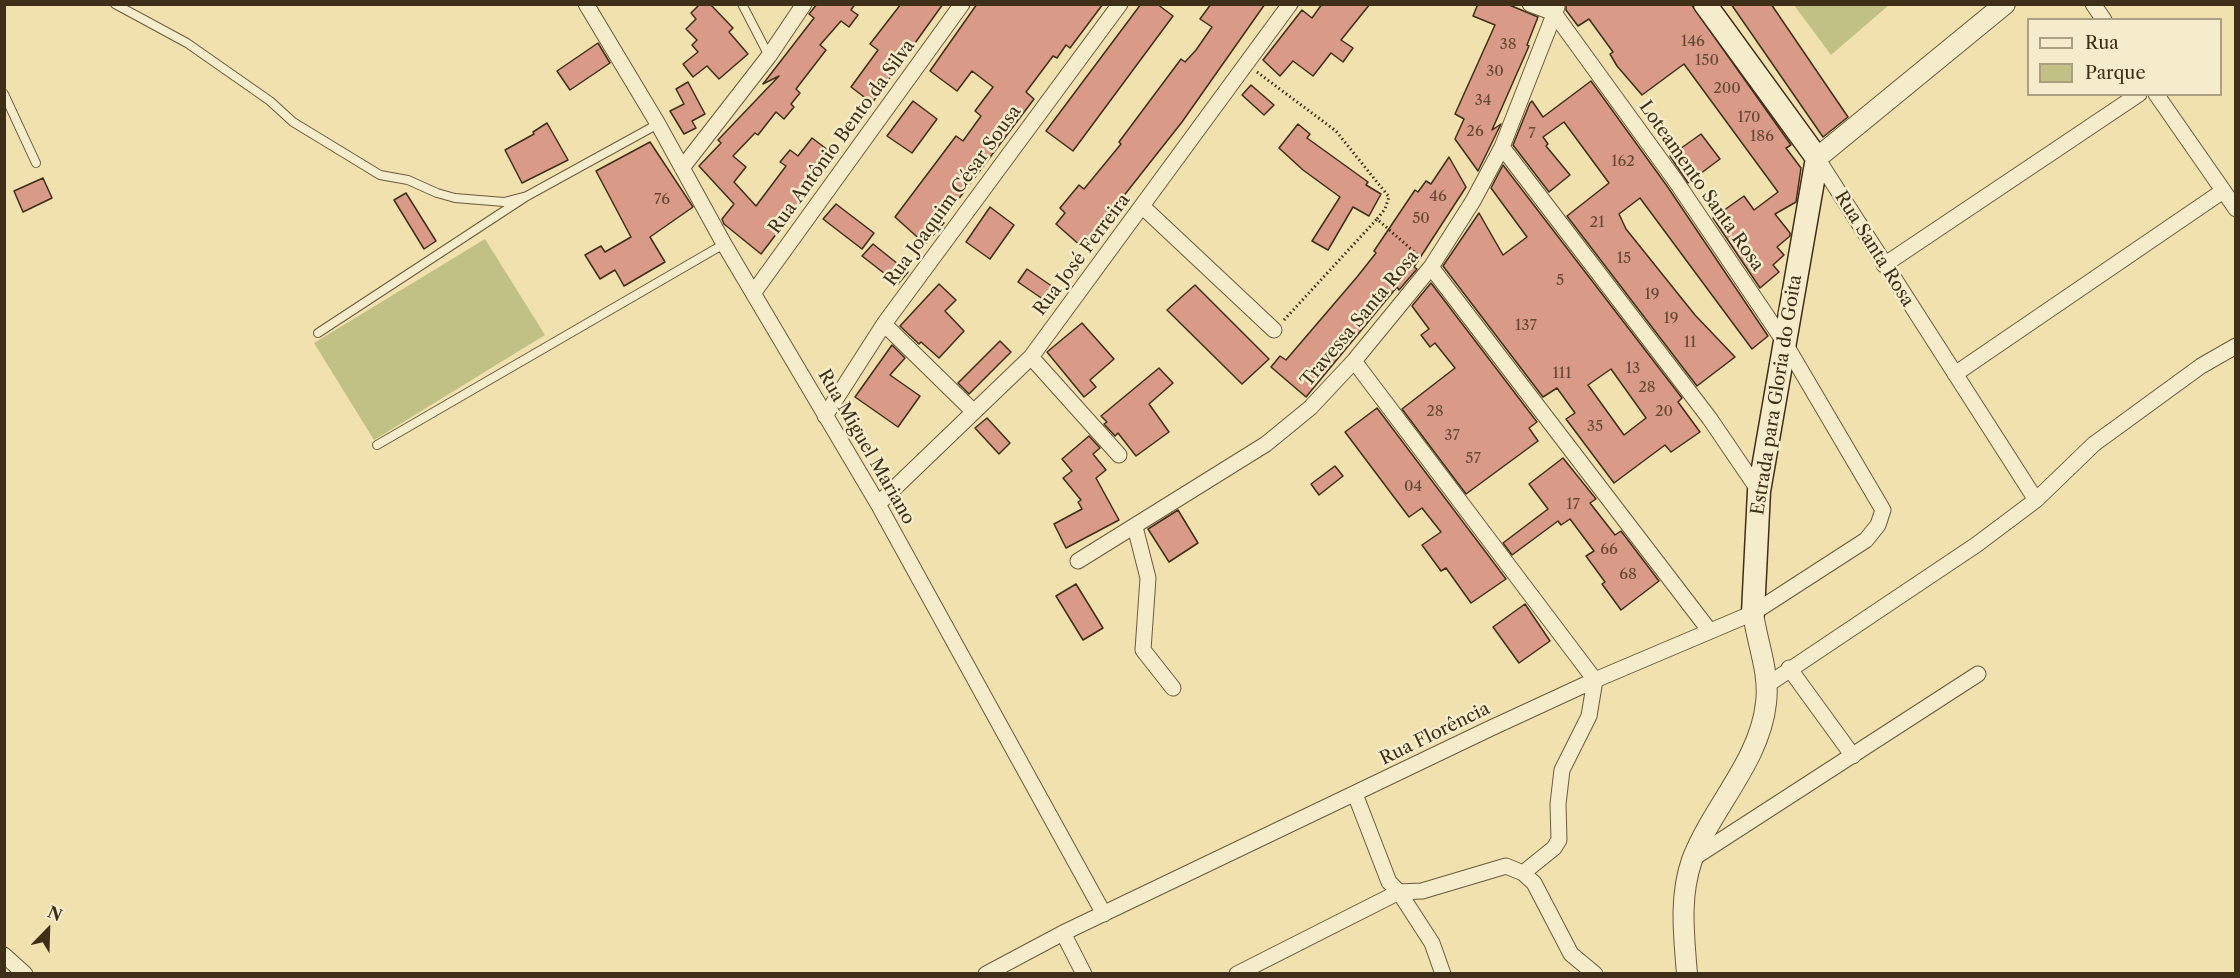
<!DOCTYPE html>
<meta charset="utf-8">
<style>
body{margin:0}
#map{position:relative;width:2240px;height:978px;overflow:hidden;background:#f0e1af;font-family:"Libre Caslon Text",serif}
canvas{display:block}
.frame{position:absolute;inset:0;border:6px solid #3f2e18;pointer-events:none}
.legend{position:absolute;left:2027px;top:18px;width:195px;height:78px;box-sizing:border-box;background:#f5eccb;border:2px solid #aca083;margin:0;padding:8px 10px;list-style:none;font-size:18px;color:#3f2e18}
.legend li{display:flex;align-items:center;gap:12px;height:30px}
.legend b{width:30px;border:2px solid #aca083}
.north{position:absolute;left:18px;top:900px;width:60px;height:60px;-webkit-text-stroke:4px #f5eccb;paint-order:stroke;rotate:23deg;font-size:16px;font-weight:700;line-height:24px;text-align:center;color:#3f2e18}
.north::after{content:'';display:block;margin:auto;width:21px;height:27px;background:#3f2e18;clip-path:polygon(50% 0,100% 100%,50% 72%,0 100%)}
</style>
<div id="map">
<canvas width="2240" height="978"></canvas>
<div class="frame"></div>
<ul class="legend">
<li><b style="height:8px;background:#f5eccb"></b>Rua</li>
<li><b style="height:16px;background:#c1c186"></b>Parque</li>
</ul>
<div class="north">N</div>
</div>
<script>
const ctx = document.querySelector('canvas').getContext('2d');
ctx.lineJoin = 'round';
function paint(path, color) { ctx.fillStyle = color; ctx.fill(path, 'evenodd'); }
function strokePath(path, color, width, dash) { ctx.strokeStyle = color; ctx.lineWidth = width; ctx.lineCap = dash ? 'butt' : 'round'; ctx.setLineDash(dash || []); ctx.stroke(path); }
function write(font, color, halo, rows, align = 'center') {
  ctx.font = font + ' "Libre Caslon Text",serif'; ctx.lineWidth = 5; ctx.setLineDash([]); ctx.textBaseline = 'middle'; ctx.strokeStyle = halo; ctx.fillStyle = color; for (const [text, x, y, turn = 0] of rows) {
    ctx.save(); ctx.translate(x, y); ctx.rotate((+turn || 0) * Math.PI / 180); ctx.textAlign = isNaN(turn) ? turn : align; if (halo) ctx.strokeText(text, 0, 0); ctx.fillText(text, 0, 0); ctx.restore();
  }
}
paint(new Path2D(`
 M1794,5h95l-58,50z
 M485,239l60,96 -171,105 -60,-97z`), '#c1c186');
const building = new Path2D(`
 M700,4h10l23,24 -4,4 19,22 -29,25 -12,-13 -14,11 -10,-13 15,-12 -6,-7 5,-5 -11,-11 10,-10 -5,-6z
 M817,4h38l-4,6 7,5 -9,12 -8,-6 -21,24 6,5 -30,39 4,4 -9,11 3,3 -10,12 -8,-7 -18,23 -3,-2 -22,23 13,11 -12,15 22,24 30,-40 -6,-4 10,-12 8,6 14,-18 24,18 -75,98 -37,-30 -2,-5 12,-15 -35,-38 22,-23 -3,-3 61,-64 -16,8 51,-66 -5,-4z
 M901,4h42l-71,99 -21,-16 27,-37 -8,-6z
 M977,4h126l-33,44 -4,-3 -9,13 -4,-2 -27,36 8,7 -92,122 2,2 -19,21 -30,-27 61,-81 7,5 18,-25 -6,-5 18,-24 -21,-16 -15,20 -27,-20z
 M1141,4h16l16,12 -100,135 -27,-20z
 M1211,4h54l-83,118 -71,90 4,4 -19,23 -4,-3 -10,11 -26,-23 9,-11 -5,-5 19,-23 5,4 37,-45 -2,-2 62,-83 4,3 11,-12 16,-23 -12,-8z
 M1322,4h48l-29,36 12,8 -10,14 -12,-9 -18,23 -20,-15 -13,15 -17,-16 39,-50 10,8z
 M1478,4h29l31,13 -11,28 2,1 -37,84 9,-6 -23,47 -23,-32 9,-20 -9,-5 40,-89 -22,-9z
 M1566,4h125l100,141 -5,3 15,20 -5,34 -21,12 15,19v3l-13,11 7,8 -11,10 6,7 -19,16 -47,-70 31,-22 10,14 24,-18 -94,-128 -42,31 -25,-29 -7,-12 3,-2 -24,-33 -11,7 -12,-16z
 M1731,4h40l77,113 -25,20z
 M598,43l12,20 -40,27 -13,-19z
 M1591,81l76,105 101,150 -16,13 -112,-151 -21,16 7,15 69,86 40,42 -38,29 -130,-170 42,-33 -45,-61 -21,15 5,7 -2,2 24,29 -21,17 -36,-47 17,-42 2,-2 11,16z
 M688,82l17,32 -13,7 4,7 -12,6 -14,-23 14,-7 -8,-15z
 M1251,85l23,20 -10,10 -22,-20z
 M913,101l24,18 -25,34 -25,-17z
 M547,123l21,37 -46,23 -17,-33 29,-16 -1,-2z
 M1298,124l12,10 -3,4 61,44 -2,3 15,9 -12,22 -16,-9 -25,43 -16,-9 28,-44 -37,-27 -24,-22z
 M1701,134l19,25 -32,24 -18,-27z
 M650,142l43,65 -43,30 15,25 -41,24 -9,-16 -15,9 -15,-24 16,-9 4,6 26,-15 -35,-66z
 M1449,157l17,30 -52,80 3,2 -18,21 -2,-3 -91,110 -35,-30 9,-11 6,4 71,-83 19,-24 -2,-2 41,-61 3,2 8,-11 5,3z
 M1503,165l179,233 -4,4 22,30 -29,20 -6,-7 -51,38 -48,-64 9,-6 -18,-25 -14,9 -100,-131 36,-53 24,42 24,-18 -36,-49zM1611,369l35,49 -22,17 -36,-50z
 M43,178l9,20 -29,14 -9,-21z
 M406,193l30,48 -12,8 -30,-49z
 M836,204l38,29 -12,16 -39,-30z
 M990,207l24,18 -24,34 -24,-17z
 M873,244l35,28 -10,12 -36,-28z
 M1027,269l29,20 -9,13 -29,-20z
 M1431,283l106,139 -8,6 9,13 -72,53 -64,-85 53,-41 -20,-25 -5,4 -9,-12 8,-6 -17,-23z
 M939,284l17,16 -11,11 19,20 -25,27 -18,-16 -2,2 -19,-18z
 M1195,285l74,74 -27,25 -75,-74z
 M1082,323l32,36 -24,21 6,7 -12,10 -37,-45z
 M1000,341l11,11 -42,42 -11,-11z
 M892,345l13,13 -15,17 30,21 -22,31 -43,-30z
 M1159,368l14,15 -24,21 20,28 -33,24 -18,-23 -3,3 -11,-12 3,-2 -6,-6z
 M1377,408l129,171 -35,24 -25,-35 -5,3 -19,-26 19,-13 -19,-24 -13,9 -64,-85z
 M987,418l23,25 -11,11 -24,-26z
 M1089,436l11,12 -7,6 13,16 -10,8 23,42 -53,28 -12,-24 28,-15 -4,-7 3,-2 -18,-22 9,-7 -10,-12z
 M1563,458l33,41 -6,4 25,32 6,-4 38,50 -38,29 -19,-26 3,-2 -19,-26 8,-5 -24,-32 -9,6 -3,-4 -46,34 -9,-12 45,-34 -19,-25z
 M1335,466l8,10 -24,19 -8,-11z
 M1178,510l20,33 -29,19 -21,-33z
 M1076,584l27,44 -20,12 -27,-44z
 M1525,604l25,37 -31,22 -26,-36z`);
paint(building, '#d99a87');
strokePath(building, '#3f2e18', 1.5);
const service = new Path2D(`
 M115,4l72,39 83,58 23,21 87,53 28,5 29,13 18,5 49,4 23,-6
 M742,4l27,52
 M4,94l32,69
 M318,333l209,-137 131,-72
 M377,445l347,-201`);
const minor = new Path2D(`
 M586,4l72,120 66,120 154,260 226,410
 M2093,4l11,16
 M2156,94l80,115
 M1502,147l208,272 49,72
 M1817,158l219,342
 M682,168l87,-112 35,-52
 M1143,207l131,123
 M1884,265l255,-171
 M1431,267l278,363
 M754,292l208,-288
 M884,324l90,88
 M1031,357l88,98
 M1354,361l241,319 -6,36 -27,54 -4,34 1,36 -5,8 -31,25
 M1955,374l268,-183
 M825,416l59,-92 236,-320
 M878,504l153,-147 259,-353
 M1135,527l13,51 -5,72 30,38
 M1078,561l188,-117 44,-36 44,-47 77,-94 42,-66 29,-54 55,-140
 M1789,668l64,88
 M1767,685l209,-140 60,-45 58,-56 107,-78 35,-20
 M1355,794l34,88 10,10 23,-1 84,-25 17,7 11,10 37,71 24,20
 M1692,859l286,-185
 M1063,933l21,41
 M4,955l21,19
 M986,974l77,-41 426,-204 106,-49 158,-67 113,-73 12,-15 5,-15 -100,-170 -108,-160 -121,-167 -24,-9
 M1237,974l162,-82 33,51 11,31`);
const tertiary = new Path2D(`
 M1817,158l188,-154
 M1687,974c-3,-38 -8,-77 5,-114 20,-53 68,-99 74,-157 4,-30 -9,-60 -13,-90`);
const secondary = new Path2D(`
 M1705,4l112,154 -58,333 -6,122`);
strokePath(service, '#6b5b3e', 10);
strokePath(minor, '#6b5b3e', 17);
strokePath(tertiary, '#6b5b3e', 22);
strokePath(secondary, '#3f2e18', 25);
strokePath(new Path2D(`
 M1257,72l79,59 53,66 -4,12 -8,10 43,38
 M1284,320l93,-101`), '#3f2e18', 3, [1.5, 3]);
strokePath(service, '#f5eccb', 8);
strokePath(minor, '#f5eccb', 15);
strokePath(tertiary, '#f5eccb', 20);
strokePath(secondary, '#f5eccb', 22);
write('15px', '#664934', null, [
 ["146",1693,42],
 ["38",1508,45],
 ["150",1707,61],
 ["30",1495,72],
 ["200",1727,89],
 ["34",1483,101],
 ["170",1749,118],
 ["26",1475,132],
 ["7",1532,134],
 ["186",1762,137],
 ["162",1623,162],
 ["46",1438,197],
 ["76",662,200],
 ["50",1421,219],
 ["21",1597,223],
 ["15",1624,259],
 ["5",1560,281],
 ["19",1652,295],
 ["19",1671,319],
 ["137",1526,326],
 ["11",1690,343],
 ["13",1633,369],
 ["111",1562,374],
 ["28",1647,388],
 ["28",1435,412],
 ["20",1664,412],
 ["35",1595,427],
 ["37",1452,436],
 ["57",1473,459],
 ["04",1413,487],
 ["17",1573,505],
 ["66",1609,550],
 ["68",1628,575]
]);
write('18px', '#3f2e18', '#f5eccb', [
 ["Rua Antônio Bento da Silva",842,137,-54],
 ["Loteamento Santa Rosa",1701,186,55],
 ["Rua Joaquim César Sousa",953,196,-54],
 ["Rua Santa Rosa",1874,249,58],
 ["Rua José Ferreira",1082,255,-53],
 ["Travessa Santa Rosa",1360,319,-50],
 ["Estrada para Gloria do Goita",1777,395,-81],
 ["Rua Miguel Mariano",866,447,60],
 ["Rua Florência",1435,734,-26]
]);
</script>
